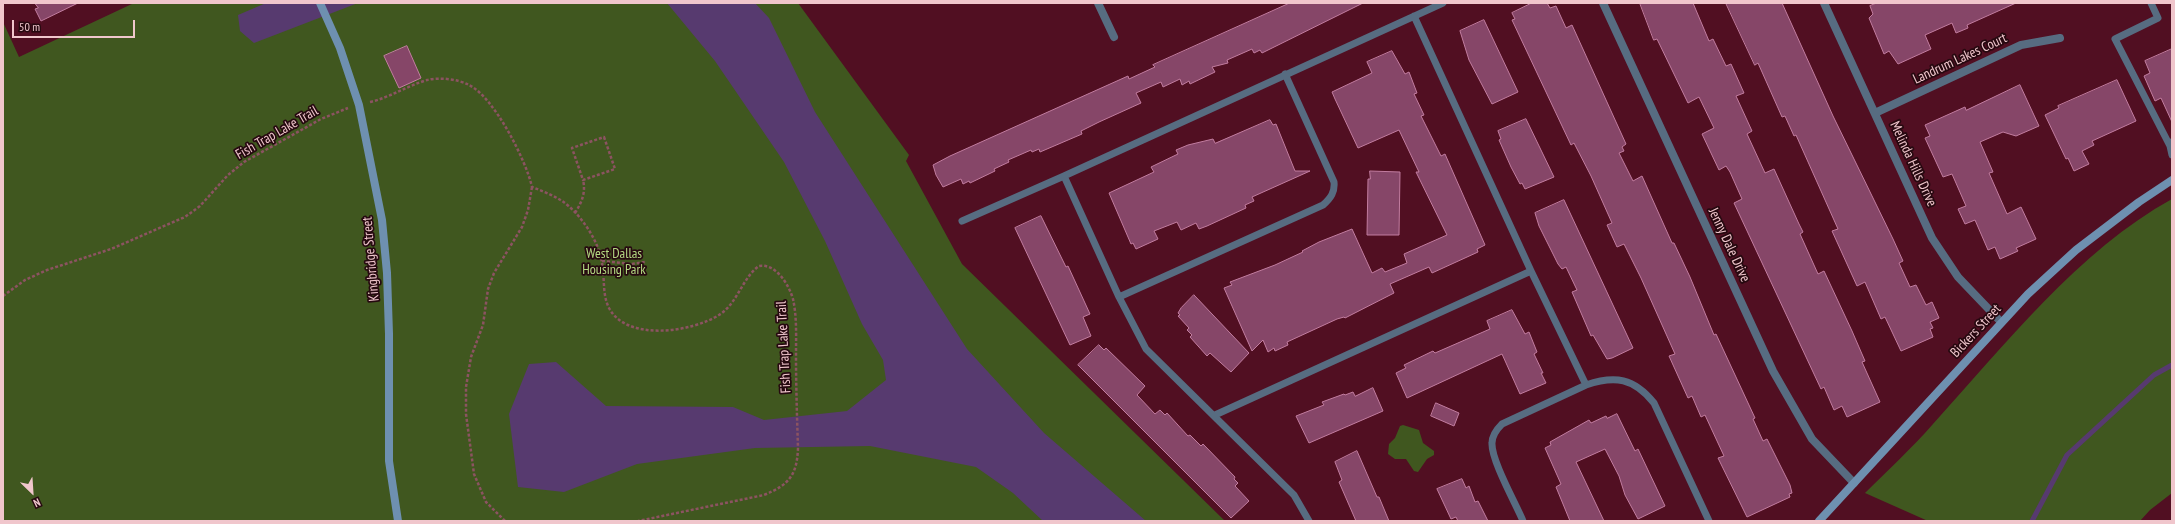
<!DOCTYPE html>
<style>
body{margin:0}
#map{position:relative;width:2175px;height:524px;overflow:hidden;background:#510f22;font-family:"PT Sans Narrow",sans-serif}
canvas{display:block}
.frame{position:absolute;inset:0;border:4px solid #f0c6cc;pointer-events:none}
.north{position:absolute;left:12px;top:472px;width:40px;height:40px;-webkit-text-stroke:3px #260910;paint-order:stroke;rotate:155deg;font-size:11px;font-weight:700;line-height:16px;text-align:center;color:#f0c6cc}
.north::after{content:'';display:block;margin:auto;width:14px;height:18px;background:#f0c6cc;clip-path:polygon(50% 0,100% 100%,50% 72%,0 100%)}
.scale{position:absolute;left:12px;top:20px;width:123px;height:18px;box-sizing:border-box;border:2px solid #f0c6cc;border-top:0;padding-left:5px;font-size:12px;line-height:14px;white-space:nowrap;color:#f0c6cc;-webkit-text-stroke:3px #260910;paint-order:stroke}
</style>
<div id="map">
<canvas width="2175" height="524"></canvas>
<div class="frame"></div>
<div class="north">N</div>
<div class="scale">50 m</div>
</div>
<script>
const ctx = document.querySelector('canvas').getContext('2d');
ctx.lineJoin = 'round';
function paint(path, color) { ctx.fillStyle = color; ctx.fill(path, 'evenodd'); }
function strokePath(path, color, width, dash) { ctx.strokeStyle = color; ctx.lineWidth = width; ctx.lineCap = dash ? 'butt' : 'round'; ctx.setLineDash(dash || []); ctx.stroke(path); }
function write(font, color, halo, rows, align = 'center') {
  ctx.font = font + ' "PT Sans Narrow",sans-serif'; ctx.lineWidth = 3.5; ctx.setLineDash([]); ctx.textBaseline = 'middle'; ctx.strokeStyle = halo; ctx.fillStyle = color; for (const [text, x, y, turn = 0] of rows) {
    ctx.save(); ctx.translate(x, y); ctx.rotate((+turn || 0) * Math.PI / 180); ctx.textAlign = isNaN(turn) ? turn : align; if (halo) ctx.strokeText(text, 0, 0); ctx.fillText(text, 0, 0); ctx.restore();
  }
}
paint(new Path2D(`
 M134,3h664l111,152 -3,6 56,103 263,257h-1222v-499l16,35z
 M2172,199v294l-22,17 -10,11h-212l-63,-28c23,-23 47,-45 68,-69 70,-77 146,-174 239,-225z
 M1403,425l16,5 4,13 11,8v4l-7,4 -9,13 -4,-1 -8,-12h-11l-7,-5 1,-10 6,-6 5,-12z`), '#40571f');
paint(new Path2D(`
 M266,3h92l-104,40 -14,-12 -2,-16z
 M667,3h88l14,15 46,94 152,237 77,84 102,88h-103l-30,-28 -37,-26 -106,-21 -115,2 -118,16 -73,28 -46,-5 -9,-73 20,-50 27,-2 50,44 127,1 31,13 83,-9 39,-31 -3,-20 -21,-36 -37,-83 -41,-79 -69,-101z`), '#573a6f');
strokePath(new Path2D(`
 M2032,521l35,-66 87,-80 18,-10`), '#573a6f', 5);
const building = new Path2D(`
 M35,3h43l-37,18 -6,-12 3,-1z
 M1290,3h73l-101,50 -2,-3 -6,3 -2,-4 -25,11 1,3 -16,4 3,5 -25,12 -1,-3 -7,4 -2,-6 -17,8 -2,-5 -25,11 5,10 -42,19 -18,9 1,3 -42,18 -1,-3 -7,3 -1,-2 -23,10 1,2 -15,7 1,2 -25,12 -1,-2 -6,3 -2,-5 -18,8 -7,-12 -3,-10 17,-9 178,-80 1,3 26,-12 -2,-2z
 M1532,3h15l3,5 6,-2 10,22 6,-3 54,119 -4,3 2,4 -5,2 14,28 9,-5 30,67h2l16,34 24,58 2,-1 39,84 -2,1 10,22 4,-2 23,46 2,8 -3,1 1,3 -43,20 -29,-59 6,-2 -19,-41 -4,2 -9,-21 -4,2 -19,-42 6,-2 -34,-76 -17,-34 -7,3 -10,-22 5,-2 -21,-47 -17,-33 -3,2 -59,-125 3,-1 -3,-6z
 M1640,3h53l16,38 4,-2 13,27 5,-2 13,29 -8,3 16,35 -5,3 18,39 9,-4 25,55 4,8 -3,2 18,40 6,-3 28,60 13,30 -3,1 18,40 -33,15 -5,-11 -8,4 -10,-23 -3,2 -87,-186 8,-4 -12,-27 -4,-6 -7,4 -17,-36 12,-6 -15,-31 -11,6 -31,-64 -3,1z
 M1726,3h56l51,113 60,123 10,22 -4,2 11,24 6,-2 10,20 6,-3 7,16 -9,4 3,6 -3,1 3,8 -32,14 -16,-34 -4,2 -16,-37 -8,4 -25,-55 6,-2 -42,-94 -2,1 -9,-20 -3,1 -24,-54 -3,2z
 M1877,3h139l-49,22 1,3 -12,5 -4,-10 -27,12 6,14 -33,15 -9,-13 -5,3 -15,-36 4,-4 -3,-8z
 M1484,20l34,72 -26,12 -23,-44 -9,-29z
 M407,46l14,32 -22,10 -15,-32z
 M2172,49v73l-11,-24 -6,3 -11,-25 6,-3 -5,-12z
 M1392,51l13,23 4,-2 8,21 -3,1 10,21 -3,1 20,40 4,-2 40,91 -8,4 1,3 -46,21 -3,-6 -39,17 4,9 -49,25 -1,-1 -7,2 -50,23 1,3 -13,6 -1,-3 -6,4 -5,-12 -11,11 -28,-63 8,-3 -2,-3 45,-17 28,-13 -1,-1 17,-9 33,-13 20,44 10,-5 3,4 22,-9 -3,-9 43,-19 -31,-63h3l-20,-42 -41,18 -23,-49 -3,-7 40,-19 -5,-11z
 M2117,80l19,41 -44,20 2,4 -12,6 7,13 -15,7 -6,-13 -2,1 -21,-44 14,-7 -1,-2z
 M2020,85l19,41 -23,10 -13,-4 -23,10 13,30 -4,1 18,41 14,-7 15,32 -20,9 2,3 -18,8 -5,-12 -7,3 -13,-30 -10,4 -7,-15 8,-3 -14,-32 -9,3 -18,-39 5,-2 -5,-11 40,-18 1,3z
 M1526,119l28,58 -29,12 -3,-6 -2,1 -9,-17 -12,-27 2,-1 -3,-8z
 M1270,120l3,5 3,-1 19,47h15l-58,26 2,4 -9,4 1,3 -39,18 -8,3 -3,-6 -15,7 -4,-8 -23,9 4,8 -22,10 -3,-6 -2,1 -22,-51 45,-21 -3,-5 27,-13 -2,-4 12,-5 25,-6 2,4z
 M1370,171l30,1 -1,63h-32l1,-56h2z
 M1564,200l69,148 -21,10 -5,1 -14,-24 -2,1 -19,-44 5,-2 -11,-23 -4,2 -4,-5 -19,-38 -4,-13z
 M1041,216l25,51 2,-1 22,48 -7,3 8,19 -21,9 -55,-117z
 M1194,295l55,58 -18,19 -21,-19 -3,3 -17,-19 2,-2 -5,-5 2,-2 -11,-12 2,-1 -2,-2 3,-5z
 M1512,310l13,24 4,-2 8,20 -3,2 9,19h-2l5,10 -26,11 -18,-40 -95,44 -11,-25 10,-5 -2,-3 29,-14 2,2 55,-24 -3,-8z
 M1099,345l5,5 2,-2 39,38 -8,9 18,19 5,-4 5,5 2,-2 21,23 2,-1 11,11 2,-2 32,33 -1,2 4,4 -3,3 14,15 -18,17 -153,-153z
 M1373,388l10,23 -74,32 -13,-27 28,-11 -2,-3 22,-8 1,1 8,-3 2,4z
 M1436,403l23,10 -5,13 -23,-10z
 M1617,414l18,37 3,-2 27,57 -27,13 -13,-24 -6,-19 -14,-27 -29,13 28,59h-34l-14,-34 5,-3 -16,-36 6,-3 -1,-3 39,-22 2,3 15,-7 1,2z
 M1357,451l20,46h2l10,24h-33l-17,-39 3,-2 -7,-18z
 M1462,479l4,9 3,-2 6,16 3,-1 10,20h-30l-2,-4 -5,2 -14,-30z`);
paint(building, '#864668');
strokePath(building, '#c27da0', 1);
strokePath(new Path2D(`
 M370,102c21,-5 37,-16 57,-22 12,-3 31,-1 42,5 25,12 57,75 63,102 10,4 21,8 30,14 18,12 37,40 40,62 3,15 0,31 7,45 18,34 83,24 110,7 19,-12 23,-37 40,-49 17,-3 30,19 34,33 4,18 3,38 3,56 0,31 1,62 2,93 -1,27 -9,37 -34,47l-126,26
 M604,137l11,32 -32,11 -11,-32z
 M575,213c7,-11 11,-21 8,-33
 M602,261l29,3 14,-2
 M3,296l22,-16 22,-10 64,-21 74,-32 15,-11 28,-31 16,-13 77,-43 27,-11
 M505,521l-19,-19 -12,-28 -8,-60v-27l5,-30 12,-32 5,-36 6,-16 28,-46 6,-17 4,-23`), '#8c5361', 2.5, [3, 2]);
strokePath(new Path2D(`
 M2151,3l7,15 -43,21 55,107
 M1414,16l117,255 55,114 -84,39c-5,5 -10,11 -10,19 -1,17 24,61 31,78
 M2172,142l-2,4 2,9
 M962,221l102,-45
 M1119,297l204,-92c8,-7 12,-13 11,-23l-49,-108
 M1586,385c29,-10 48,-7 68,18l55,118
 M1215,415l316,-144
 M1309,521l-15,-26 -148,-146 -27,-52 -55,-121 379,-173`), '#576c81', 7);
strokePath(new Path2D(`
 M1098,3l16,34
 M1603,3l170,368 39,68 42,44
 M1824,3l108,235 26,39 43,45
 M1875,113l146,-68 39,-7`), '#576c81', 8);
strokePath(new Path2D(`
 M320,3l20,45 19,57 23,115 5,53 2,61v127l9,60
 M1819,521l209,-227 48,-44 63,-48 33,-22`), '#6e90b0', 8);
write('14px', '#f0c6cc', '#260910', [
 ["Landrum Lakes Court",1960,59,-25],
 ["Fish Trap Lake Trail",277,133,-30],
 ["Melinda Hills Drive",1913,164,65],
 ["Jenny Dale Drive",1729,245,65],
 ["Kingbridge Street",371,259,-95],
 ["Bickers Street",1976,331,-47],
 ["Fish Trap Lake Trail",784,347,-93]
]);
write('14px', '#b4da82', '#260910', [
 ["West Dallas",614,254],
 ["Housing Park",614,270]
]);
</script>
